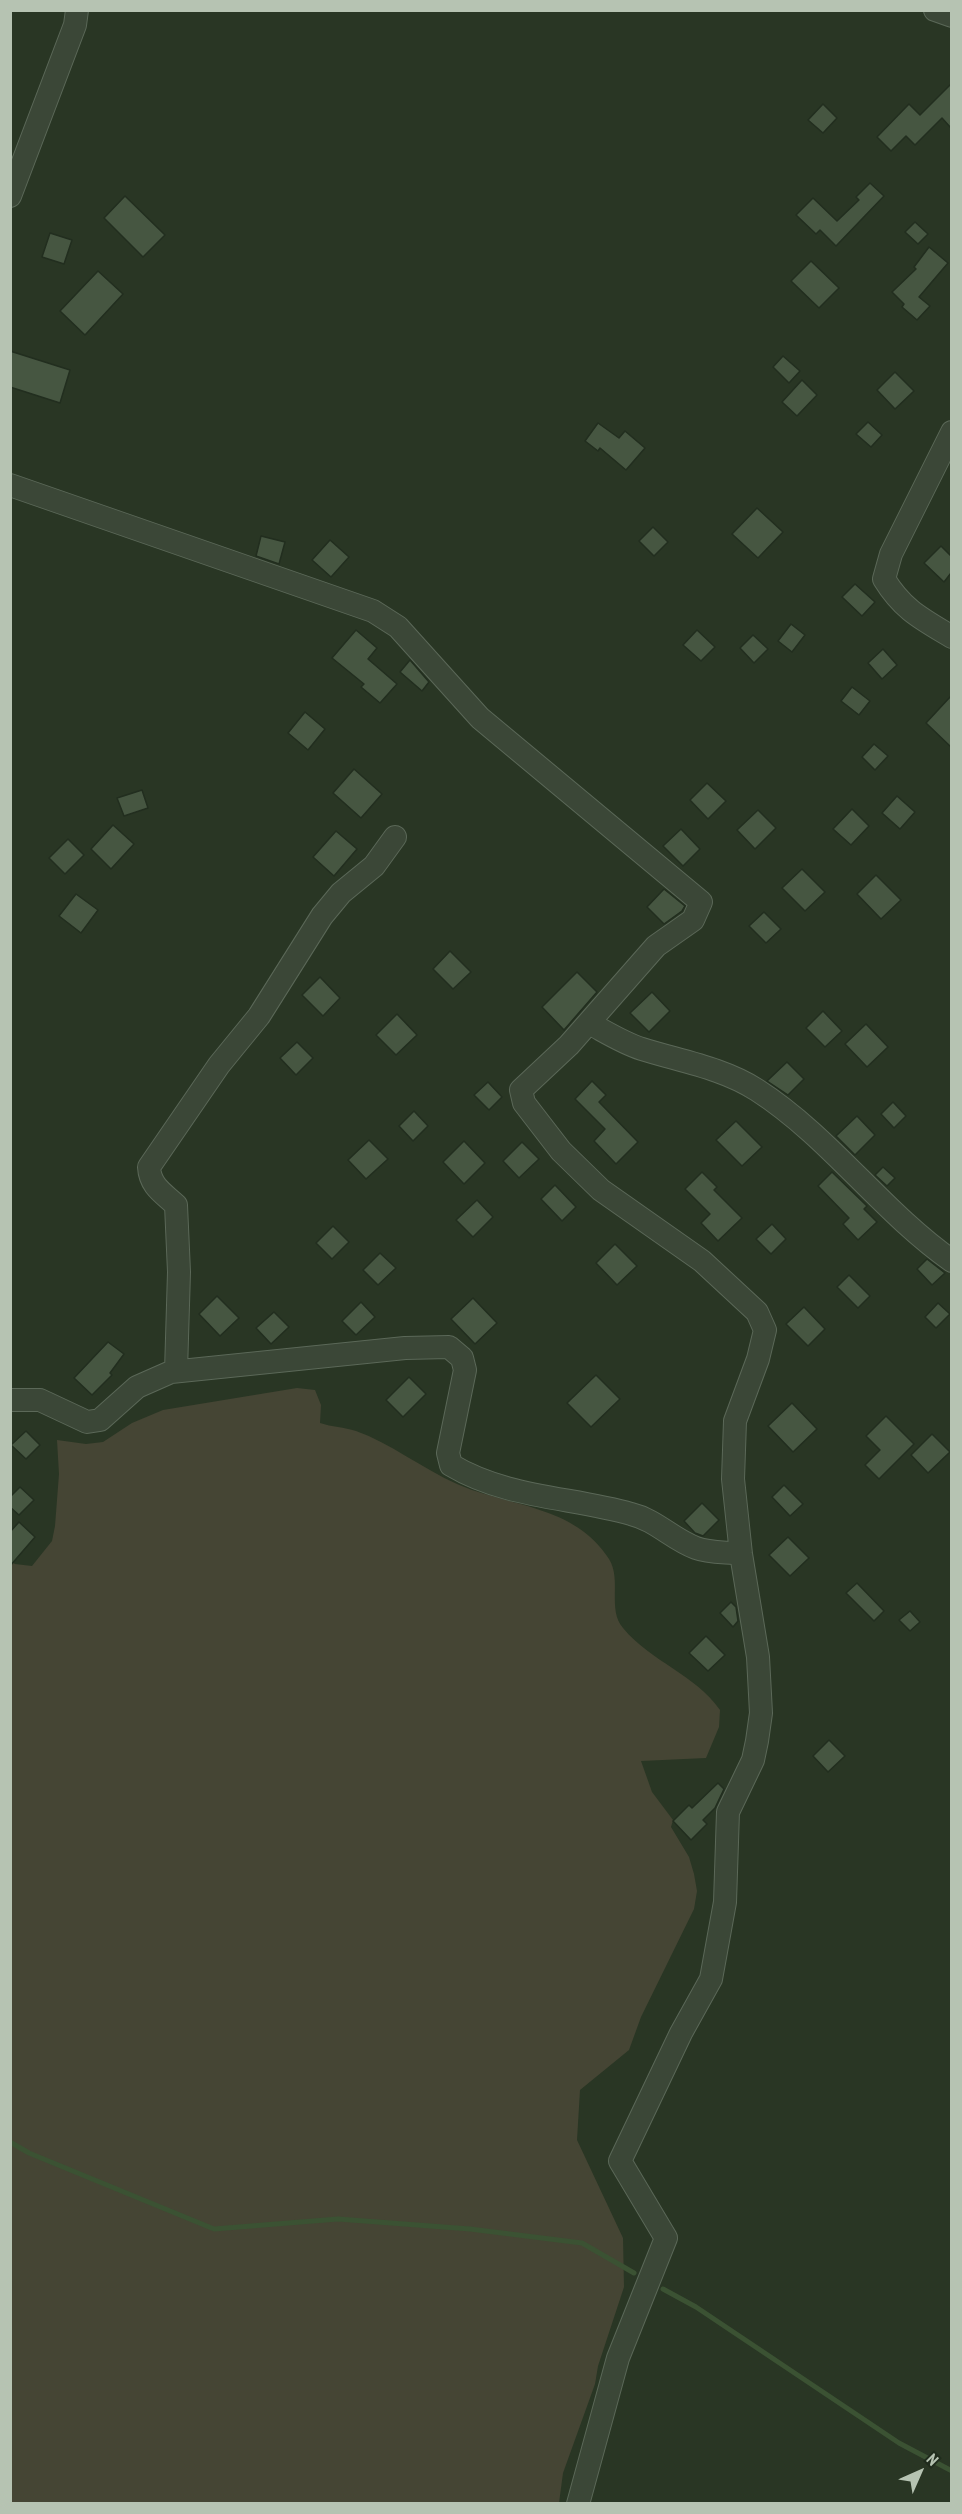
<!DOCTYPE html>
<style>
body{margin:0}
#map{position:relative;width:962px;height:2514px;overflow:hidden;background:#293624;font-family:"PT Sans Narrow",sans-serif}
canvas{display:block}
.frame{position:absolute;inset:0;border:12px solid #b6c3b2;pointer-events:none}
.north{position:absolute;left:890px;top:2442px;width:60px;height:60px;-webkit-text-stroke:4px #202c1d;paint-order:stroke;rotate:45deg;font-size:16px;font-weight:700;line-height:24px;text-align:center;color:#b6c3b2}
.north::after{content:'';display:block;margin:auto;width:21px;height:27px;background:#b6c3b2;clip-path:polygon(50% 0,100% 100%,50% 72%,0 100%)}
</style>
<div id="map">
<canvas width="962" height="2514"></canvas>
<div class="frame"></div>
<div class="north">N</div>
</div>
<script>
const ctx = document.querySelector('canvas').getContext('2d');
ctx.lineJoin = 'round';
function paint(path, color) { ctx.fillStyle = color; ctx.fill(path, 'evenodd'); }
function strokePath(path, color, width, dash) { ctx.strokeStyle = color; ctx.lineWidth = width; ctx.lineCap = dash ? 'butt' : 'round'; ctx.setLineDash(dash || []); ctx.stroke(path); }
paint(new Path2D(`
 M297,1388l18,2 6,15 -1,18c12,4 24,4 36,8 34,12 67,38 101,53 52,23 118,21 152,75 13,21 -2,50 14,69 28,34 72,46 97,82l-1,17 -13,31 -65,3 11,31 21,28 -2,7 18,30 5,17 3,17 -3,18 -53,108 -12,33 -49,40 -3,50 46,98 1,49 -26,79 -3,18 -32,89 -4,30h-548l-1,-942 5,3 17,2 20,-25 3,-15 4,-52 -2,-34 29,4 17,-2 29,-19 31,-13z`), '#454534');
strokePath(new Path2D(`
 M10,2142l19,11 185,76 124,-10 132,10 112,14 52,30
 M663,2289l33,18 203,136 53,28`), '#3b5233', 5);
const building = new Path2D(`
 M951,84v44l-9,-10 -27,27 -9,-9 -15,15 -14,-14 32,-33 11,11z
 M823,104l14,14 -14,15 -15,-13z
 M870,183l14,13 -48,50 -16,-16 -4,4 -20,-19 17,-17 24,23 22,-21 -3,-3z
 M125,196l40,39 -22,22 -39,-39z
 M915,222l13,12 -10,10 -13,-12z
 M50,233l22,7 -8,24 -22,-7z
 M929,247l19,16 -29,34 11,9 -13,14 -15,-13 2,-3 -12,-12 24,-23 -2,-2z
 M811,261l28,27 -20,20 -28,-27z
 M98,271l25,23 -38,41 -25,-24z
 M10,351l60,19 -10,33 -50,-16z
 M783,356l17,15 -11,12 -16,-16z
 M895,372l19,19 -19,18 -18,-19z
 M802,380l15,15 -20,21 -15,-14z
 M868,422l14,13 -11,12 -15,-13z
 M598,423l21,15 6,-7 20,17 -19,22 -26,-22 -2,3 -13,-10z
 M757,508l26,24 -25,26 -26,-24z
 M653,527l15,15 -14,14 -15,-15z
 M261,536l24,6 -6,22 -23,-8z
 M330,540l19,17 -18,20 -19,-17z
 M941,546l10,10v17l-7,9 -20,-19z
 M855,584l20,18 -13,14 -20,-19z
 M791,624l14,11 -13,17 -14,-11z
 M356,630l21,18 -9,11 29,25 -17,19 -19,-16 3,-3 -32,-26z
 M697,630l18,17 -14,14 -18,-16z
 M753,635l15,14 -14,14 -14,-15z
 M883,649l14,16 -15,14 -14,-16z
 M410,660l19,22 -7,9 -22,-19z
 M852,687l18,14 -11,14 -18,-14z
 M951,696v51l-25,-24z
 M305,712l20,17 -17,21 -20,-17z
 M874,744l14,12 -13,14 -13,-13z
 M354,769l28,25 -21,24 -28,-25z
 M707,783l19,18 -18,18 -18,-19z
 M142,790l6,18 -24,8 -7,-18z
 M897,796l18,16 -15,17 -18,-16z
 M852,809l17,17 -18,19 -18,-16z
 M758,810l18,18 -21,21 -18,-19z
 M113,825l21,19 -23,25 -20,-20z
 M681,829l19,20 -17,17 -20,-20z
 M336,831l21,18 -23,27 -21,-19z
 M68,839l16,16 -19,19 -16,-16z
 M802,869l23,23 -20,19 -23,-23z
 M876,875l25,25 -20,19 -24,-25z
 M664,889l21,17 -3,5 -18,13 -17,-17z
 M76,894l22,16 -17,23 -22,-17z
 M764,912l17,17 -15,14 -17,-17z
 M450,951l21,21 -18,17 -20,-20z
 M577,972l20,20 -33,38 -22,-23z
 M320,977l20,21 -17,18 -21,-21z
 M652,992l18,19 -21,21 -19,-19z
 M823,1011l19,20 -17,16 -19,-19z
 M397,1014l20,21 -21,20 -20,-20z
 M866,1024l22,23 -21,20 -22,-23z
 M297,1042l16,16 -17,17 -16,-17z
 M787,1062l17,17 -16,16 -21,-14z
 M592,1081l14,14 -7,7 39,40 -22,22 -22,-23 11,-12 -30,-30z
 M488,1082l14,15 -13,13 -15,-15z
 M893,1102l13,14 -12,12 -13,-14z
 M414,1111l14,15 -15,15 -14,-15z
 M857,1116l18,19 -20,20 -19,-19z
 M736,1121l26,26 -20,19 -26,-26z
 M369,1140l19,19 -22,20 -18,-19z
 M464,1141l21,22 -21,21 -21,-22z
 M522,1142l17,17 -20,19 -16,-17z
 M883,1167l12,11 -8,8 -12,-11z
 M702,1172l15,15 -3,3 28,28 -24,23 -17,-18 9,-9 -25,-25z
 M832,1172l35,34 -3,3 13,13 -19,18 -15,-16 6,-6 -31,-32z
 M555,1185l21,22 -14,14 -21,-22z
 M477,1200l16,17 -20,20 -17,-17z
 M772,1224l14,15 -15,15 -15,-15z
 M333,1226l16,16 -17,17 -16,-16z
 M615,1244l22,22 -20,19 -21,-22z
 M380,1253l16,15 -18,17 -15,-15z
 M927,1259l18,14 -13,12 -15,-16z
 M849,1275l21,21 -12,12 -21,-21z
 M217,1296l22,22 -19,18 -21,-22z
 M473,1298l24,25 -22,21 -24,-25z
 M361,1302l14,15 -19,18 -14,-14z
 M938,1303l12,11 -14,14 -11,-11z
 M804,1307l21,22 -17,17 -22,-22z
 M274,1312l15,15 -18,17 -15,-16z
 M108,1342l16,12 -14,19 2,2 -20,20 -18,-17z
 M596,1375l24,24 -29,28 -24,-24z
 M409,1377l17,17 -23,23 -17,-17z
 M792,1403l25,26 -24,23 -25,-26z
 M886,1416l28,28 -35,35 -14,-14 15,-15 -14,-14z
 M26,1431l14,14 -14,14 -15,-14z
 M932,1434l18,18 -22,21 -17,-18z
 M784,1485l19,19 -13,12 -18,-19z
 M20,1487l14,13 -15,15 -9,-8v-10z
 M702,1503l17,17 -16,16 -8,-3 -11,-12z
 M19,1522l16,15 -25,29v-34z
 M788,1537l21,21 -19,18 -21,-21z
 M857,1583l27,28 -10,10 -28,-28z
 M731,1602l5,5 2,14 -5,6 -13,-14z
 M910,1611l10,11 -10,9 -11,-11z
 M706,1636l19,19 -17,16 -19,-18z
 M829,1740l16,16 -17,16 -15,-16z
 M718,1783l6,6 -9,19 -12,12 4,4 -16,16 -18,-19 16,-16 3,3z`);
paint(building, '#465641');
strokePath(building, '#222e1f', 1.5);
const minor = new Path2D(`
 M935,10l17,6
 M10,196l65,-171 2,-15
 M952,432l-61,122 -7,25c19,31 38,40 68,58
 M10,485l363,126 25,16 82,91 221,184 -8,18 -37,26 -87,99 -48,45 3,13 37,48 40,39 101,71 55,51 8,18 -7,29 -23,62 -2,58 8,75 17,103 3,56 -4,28 -4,19 -25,52 -3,90 -14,77 -30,54 -61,128 46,77 -48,120 -40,146
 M589,1023c17,9 34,20 53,26 38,12 81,19 115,41 73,47 124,121 195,171
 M176,1371l3,-99 -3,-67c-13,-12 -26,-19 -27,-38l70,-102 40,-49 63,-100 19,-23 33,-27 21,-29
 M10,1400h30l47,22 13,-2 37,-33 34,-15 234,-24 44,-1 13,11 3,12 -17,83 3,12c55,33 120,32 180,49 25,6 41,25 65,34 13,5 31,4 45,6`);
strokePath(minor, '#5b6858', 24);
strokePath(minor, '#3b4737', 22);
</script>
